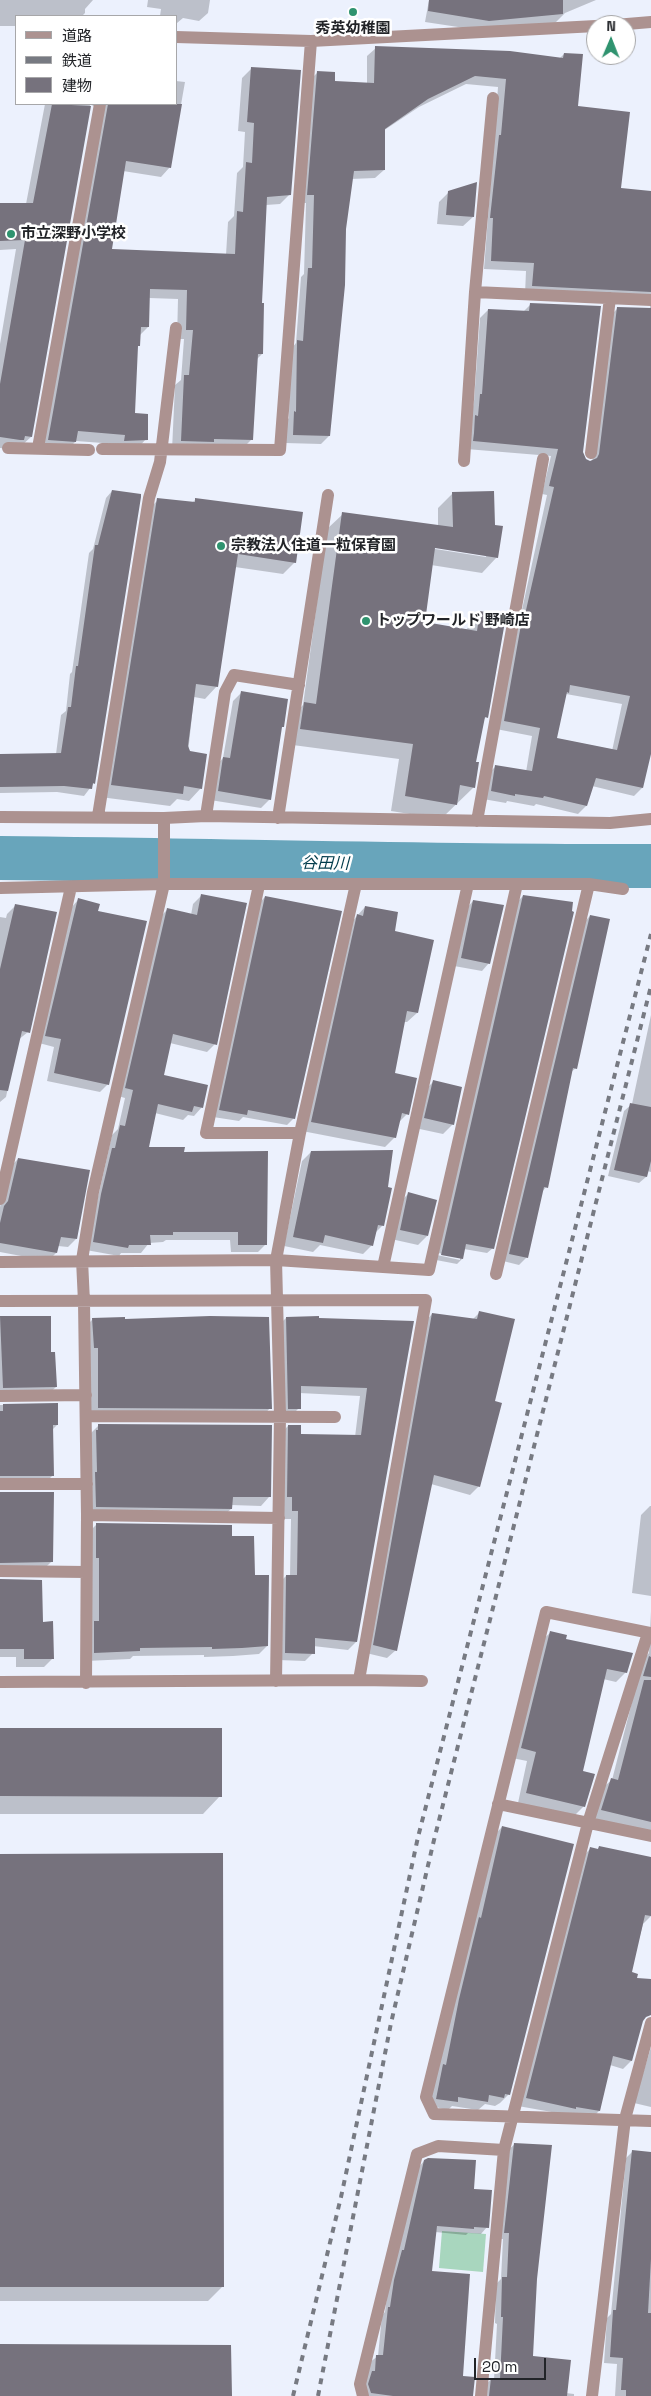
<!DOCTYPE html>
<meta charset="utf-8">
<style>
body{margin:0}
#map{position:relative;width:651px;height:2396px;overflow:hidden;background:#ecf1fd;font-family:"Space Grotesk","Noto Sans JP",sans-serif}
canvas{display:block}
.legend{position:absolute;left:15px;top:15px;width:162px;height:90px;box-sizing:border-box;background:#fff;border:1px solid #a7a7a9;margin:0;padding:6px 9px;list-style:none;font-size:15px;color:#222428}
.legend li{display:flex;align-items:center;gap:10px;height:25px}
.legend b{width:25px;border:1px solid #a7a7a9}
.north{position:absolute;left:586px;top:15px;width:50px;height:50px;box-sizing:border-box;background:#fff;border:1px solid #a7a7a9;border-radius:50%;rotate:1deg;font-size:14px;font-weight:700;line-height:20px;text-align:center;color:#222428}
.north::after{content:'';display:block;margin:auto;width:18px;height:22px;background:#2f936f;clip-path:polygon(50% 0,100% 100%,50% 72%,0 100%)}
.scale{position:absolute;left:474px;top:2358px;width:72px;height:22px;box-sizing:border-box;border:2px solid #222428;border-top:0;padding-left:6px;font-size:15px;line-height:18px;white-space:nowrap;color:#222428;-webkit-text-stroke:4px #fff;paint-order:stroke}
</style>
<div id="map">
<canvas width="651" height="2396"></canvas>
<ul class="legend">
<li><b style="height:6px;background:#ac9290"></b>道路</li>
<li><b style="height:6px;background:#777a82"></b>鉄道</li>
<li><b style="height:14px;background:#76727d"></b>建物</li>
</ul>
<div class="north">N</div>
<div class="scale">20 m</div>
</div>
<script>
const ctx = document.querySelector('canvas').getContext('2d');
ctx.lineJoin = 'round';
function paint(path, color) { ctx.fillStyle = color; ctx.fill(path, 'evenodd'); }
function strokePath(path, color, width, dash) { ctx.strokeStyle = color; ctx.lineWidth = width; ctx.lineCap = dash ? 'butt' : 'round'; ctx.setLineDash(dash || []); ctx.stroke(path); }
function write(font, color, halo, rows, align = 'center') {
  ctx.font = font + ' "Space Grotesk","Noto Sans JP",sans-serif'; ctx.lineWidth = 5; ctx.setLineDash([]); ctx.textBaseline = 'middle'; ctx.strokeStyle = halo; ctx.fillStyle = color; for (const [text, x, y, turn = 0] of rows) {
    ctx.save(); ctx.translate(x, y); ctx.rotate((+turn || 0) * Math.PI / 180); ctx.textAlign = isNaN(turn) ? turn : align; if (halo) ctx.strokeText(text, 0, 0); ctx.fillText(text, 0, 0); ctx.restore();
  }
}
paint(new Path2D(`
 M442,2231l44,3 -3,38 -44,-4z`), '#a8d6be');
paint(new Path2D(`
 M0,0h93l-8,9v4l-3,3h-66v10h-16z
 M148,0h62l-2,13 -9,8 -16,-3 -6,5 -1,-7h-16l1,-7 -14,-2z
 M429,0h167l-31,13 -10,10 -77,7 -53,-8z
 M376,48l184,10 4,-4 12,53 43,82 32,3v556l-9,40 -8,8 -42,-10 -6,20 -8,8 -42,-10 -2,2 -27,-5 -1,2 -23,-4 5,-25 8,-8 30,6 6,-36 -36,-7 51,-234 -5,-1 9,-38 -85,-7 8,-48 6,-83 8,-8 35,2 8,-8 51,148 3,8 7,3 18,-147 8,-8 32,1v-5l-125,-10 1,-23 -42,-2 14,-182 -32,-3 -47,23 -36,24 1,39 -9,8 -24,1 -6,50 -16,207 -8,8 -36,-1 1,-22 3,-3 1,-68 6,-7 5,-66 3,-3 2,-71h-6l9,-122 8,-8 17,9 33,2v-28zM566,694l56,10 -10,47 -56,-12z
 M252,68l38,126 -10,10 -14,1 -5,99 1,50 -6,6 -5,80 -9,9 -70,1 3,-65 6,-5 3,-41h-7l1,-40 -29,-1 -1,29 -9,9 -2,12 -4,67 13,24 -9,10 -21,-5 -40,-3 -10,10 -27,-2 59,-339 -6,-5h-2l-59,332 -10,9 -11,3 -10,-1v-104l16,-95 -16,1v-46h26l19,-100h131v-23l9,1 -15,85 -9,10 -38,-6 -12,79 115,5 2,-33 6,-6 3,-43 6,-6 2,-35 -7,-1 4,-53z
 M449,192l24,25 -10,9 -26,-2 2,-22z
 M112,491l-18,292 -10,13 -27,-4 -57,1v-38l56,-1 5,-39 5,-4 4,-37 2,-2 17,-119 4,-4 13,-51z
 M453,493l44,64 -15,16 -51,-8 -7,58 41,8 16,-18 5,104 -3,3 -8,43 -1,24 -33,32 -50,-8 8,-52 -114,-15 4,-25 14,-14 24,-176 16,-15 95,13v-19zM429,546l57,9v2l-57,-9z
 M196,499l99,63 -12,12 -48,-7 -18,119 -12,13 -11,-2 -6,56 13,35 -12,13 -12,-2 -7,7 -70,-9 46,-285 12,-12 34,3z
 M242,692l28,107 -9,9 -51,-8 5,-33 8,-9 10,-57z
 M201,896l14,148 -8,8 -37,-9 -8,33 40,31 -8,9 -6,-1 -5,5 -28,-7 -8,35 119,96 -8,8h-27l-1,-12h-64l-3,2 -14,1 -8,10h-20l-2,3 -33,-6 26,-115 6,-6 7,-31 -7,-2 41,-178 8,-8 24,5 2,-11z
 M523,896l-30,352 -6,5 -23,-4 -2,10 -5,5 -21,-4 1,-5 23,5v-3l-22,-4 80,-352z
 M265,897l29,221 -7,7 -44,-8 -4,4 -26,-4 45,-213z
 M78,900l18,12 12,172 -8,8 -53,-11 7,-34 -15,-4 32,-135z
 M473,901l16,62 -7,8 -28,-5 12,-57z
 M16,905l12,127 -10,8 -12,57 -6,5v-185l6,1 1,-4z
 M365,907l28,25 24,81 -10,9h-3l-11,52 14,40 -9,9 -3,14 -10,10 -83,-16 46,-205z
 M590,916l-14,152 -5,4 -25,115 -4,5 -15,65 -8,8 -16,-4 80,-338z
 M651,1015v157l-4,-1 -1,6 -7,6 -31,-7 16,-65 8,-7z
 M433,1082l20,42 -10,10 -28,-6 9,-37z
 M311,1152l72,73 -8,8 -3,12 -9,9 -43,-9 -7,7 -29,-6 18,-85z
 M18,1159l58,80 -8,8 -10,-1 -2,7 -8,8 -48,-9v-45l10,-40z
 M408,1194l19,42 -9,9 -27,-6 8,-36z
 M479,1313l15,89 -15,84 -9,9 -39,-11 -35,166 -9,8 -21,-5 58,-330 8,-9 40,6z
 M0,1316l49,1 1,36 6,34 -9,8 -47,1z
 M286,1318l127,4 -57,320 -8,8 -35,-4v7l-8,8 -27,-1v-76l8,-8h4l1,-57h-7l-4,-85 8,-8 11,10 56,1 5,-41 -61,-3v15l-8,8h-11l-2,-90z
 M93,1319h175l2,89 -8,9 -172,-1 -5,-89z
 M0,1405h56l1,20 -5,5 1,45 -9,9h-44z
 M99,1425l170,72 -8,9 -30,-1v4l-9,8 -134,-2 2,-81z
 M0,1493l52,68 -9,9 -43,1z
 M650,1506h1v90l-19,-3 9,-78z
 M96,1525l135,12 22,39 14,70 -8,8 -26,2 -29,1v-2l-71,1 -3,3 -44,2 2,-128z
 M0,1580l42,43 11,35 -9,9h-28v-10h-16z
 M651,1611v221l-58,-13 9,-31 10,-8 31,-121 6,-6z
 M550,1633l76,39 -10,10 -13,-3 -21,93 2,34 -10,10 -56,-13 9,-42 -15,-3 28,-116z
 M0,1729l220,67 -17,18h-203z
 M502,1827l7,267 -9,9 -5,3 -10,-2 -7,6 -26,-4 -4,4 -21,-5 66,-269z
 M591,1848l6,2 2,-2 52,10v58l-8,8 -13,49 7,66 -6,22 -8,8 -13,-4 -11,46 -8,8 -73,-13 64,-249z
 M0,1855l222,432 -14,14h-208z
 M651,2047v60l-17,-4z
 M515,2144l21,135 -5,78 35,36 8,1v2h-91l2,-10 6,-7 3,1 3,-56 -2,-1 1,-39 5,-5 2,-40h-4l9,-89z
 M632,2152l19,1v243h-36l2,-32 -13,-1 3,-45 4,-4 15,-156z
 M424,2161l49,29 14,37 -6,7 -13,-1 -2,2 -31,-3 -5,40 31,106 11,18h-109l7,-34 8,-6 4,-41 3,-3 3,-25 30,-119z`), '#0003');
strokePath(new Path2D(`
 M0,858c217,2 434,9 651,8`), '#68a5bb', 44);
paint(new Path2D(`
 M429,0h134v14l-74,7 -61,-10z
 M375,46l135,5 53,7 1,-5 19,1 -5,52 52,6 -9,76 30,3v101l-119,-6 2,-23 -43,-2 2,-43h-3l9,-83h2l5,-56 -31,-3 -47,23 -43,30v41l-31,1 -8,58 -1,56 -15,151 -37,-1 1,-24 2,1 1,-72 6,1 5,-73h4l2,-73h-7l10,-124 18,1v9l39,2z
 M251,67l50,3 -10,125 -24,2 -5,106h2l-1,51h-5l-5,86 -39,-1v3l-33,-1 3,-66h5l4,-45h-7l1,-40 -37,-1 -1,38h-8l-1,19h-2l-3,67 13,1v26l-24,1 1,-6 -47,-4 -2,11 -28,-2 60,-336h74l-11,64 -45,-7 -14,88 123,5 2,-43 6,1 3,-50 6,1 2,-40 -7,-1z
 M52,104l39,2 -59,331 -7,-1 -1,4h-4l-20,-3v-53l25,-144 -25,1v-38h33z
 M477,182l-3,35 -28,-2 2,-24z
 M530,303l71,3 -18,146 3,7 4,2 7,-3 2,-4 18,-147 34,1v446l-8,34 -47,-10 -9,28 -43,-10 -1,2 -28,-4v2l-24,-5 4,-26 37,6 8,-43 -36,-7 18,-102h2l30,-132 -5,-1 9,-37 -85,-8 1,-8 1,-18 3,1 2,-22h2l6,-85 41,2zM570,685l60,11 -13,54 -60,-12 10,-46 2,1z
 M112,490l29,4v3l-46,287 -2,-1 -1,6 -28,-3 -64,1v-33l61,-1 7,-46h3l5,-41h2l17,-121h3z
 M494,491l1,34 8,1 -5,32 -63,-10 -10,74 52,9 3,-20 26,5 -18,102 -3,-1 -9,45h3l-4,26 -15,-3 -3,20 -52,-9 8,-52 -113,-15 4,-27 12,2 26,-192 111,15 -1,-35z
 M157,498l38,4v-4l108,14 -7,51 -58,-9 -20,133 -22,-3 -8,62 2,5 17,3 -5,35 -18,-3 -1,8 -72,-9z
 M241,691l47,8 -4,28h-2l-11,73 -53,-9 5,-34 7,1z
 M201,894l46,9 -30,142 -44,-11 -9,41 44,10 -5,23 -9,-2 -2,6 -34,-8 -9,43h36l-1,5 84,-1 -1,94h-29v-13h-65v3h-23l1,10h-22l-1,3 -35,-6 8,-48 11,-46h3l5,-23 5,1 8,-36 -8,-2 42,-180 30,7z
 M523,895l50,7 -1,9 2,1 -80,337 -28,-5 -3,15 -22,-4z
 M265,896l77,15 -47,208 -47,-9 -1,5 -28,-5z
 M78,898l22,6 -2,7 49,10 -38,164 -55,-12 7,-34 -16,-3z
 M473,900l31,5 -14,59 -29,-6z
 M15,904l42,8 -27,121 -8,-2 -14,60 -8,-1v-121z
 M365,906l33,6 -3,19 39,9 -16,73 -11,-2 -12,62 22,5 -8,37 -7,-2 -6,25 -85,-16 46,-208 6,2z
 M590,915l20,4 -33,150 -4,-1 -25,120 -4,-1 -16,71 -19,-4z
 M433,1080l29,7 -8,38 -30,-7z
 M630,1103l21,4v54l-4,16 -33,-7z
 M393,1150l-5,37 4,1 -8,38 -6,-1 -5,21 -48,-11 -2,8 -30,-6 18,-86z
 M18,1158l72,12 -13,69 -16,-2 -4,16 -57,-10v-20l4,-17 4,-5z
 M408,1192l29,8 -9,36 -28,-6z
 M479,1311l36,8 -20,82 7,2 -22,84 -46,-12 -37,176 -24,-6 59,-332 45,6z
 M0,1316h51v36h4l2,35 -54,1z
 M210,1316l59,1 3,92 -174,-1v-60h-4l-2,-30 33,-1v2z
 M319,1316v2l95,3 -57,321 -42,-4v16l-30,-1 1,-78h11l1,-64h-6v-14h-5l1,-72h13v9l60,1 6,-47 -66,-2v23h-13l-2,-92z
 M58,1403v22h-5l1,51h-54v-65h3v-7z
 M98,1424l174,1 -1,72h-38l-1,12 -136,-2 -1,-35h2l-1,-42h2z
 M0,1492h54l-1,70 -53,1z
 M96,1523l136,2v11h22l1,39h14l-1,71 -26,2 -30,1v-2l-72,1v3l-46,2v-32h5v-63h-3z
 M0,1579l42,1 1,42 10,-1 1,38h-30v-10h-24z
 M550,1631l17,4 -1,4 67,14 -6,20 -20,-4 -24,102 12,3 -10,33 -59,-14 10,-41 -15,-4z
 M649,1656l2,1v20l-8,-1z
 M644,1680h7v142l-50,-12 10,-32 7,2z
 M0,1728h222v69l-222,-1z
 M502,1826l72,18 -64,251 -5,-1 -1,4 -15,-3 -1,7 -30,-5v5l-22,-3 7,-35 3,1 13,-66 20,-82 2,1z
 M599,1846l52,11v59l-6,-1 -13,57 6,2 -1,4 14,1v36l-5,2 -3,4 -11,40 -19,-5 -13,55 -24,-4v2l-50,-11 64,-251 8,2z
 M223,1853l1,434h-224v-433z
 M514,2143l38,2 -15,134 -4,77 38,4 -4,36h-78l2,-18 9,1 3,-62h-2l1,-40h5l2,-44h-5z
 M632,2150l19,2v107l-3,54h3v83h-25v-6h-5l2,-32 -13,-1 3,-47h3z
 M428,2158l48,2 -2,29 18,1 -3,38 -15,-1v2l-37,-3 -5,45 38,3 -7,102 12,1 -2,19h-80l-22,-3 -3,-9 4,-13h3l1,-16h7l5,-48h2l4,-27 8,-30h2l20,-90z
 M0,2344l231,1 1,51h-232z`), '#76727d');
strokePath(new Path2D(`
 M615,25l36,-3
 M176,37l135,4 285,-15
 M475,292l176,8
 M8,448l81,2
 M38,448l62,-344
 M102,449l178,1 31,-409
 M591,453l19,-155
 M464,461l11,-169 18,-194
 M98,816l51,-318 11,-36 16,-134
 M206,816l19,-124 9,-17 65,10
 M0,817l164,1 42,-2 404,7 41,-4
 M278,818l50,-323
 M477,821l66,-362
 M259,885l-53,248h94
 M0,888l164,-4h425l34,5
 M0,1199l71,-312
 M0,1262l276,-2 153,10 88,-386
 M383,1267l85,-383
 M496,1274l93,-390
 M0,1301l426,-1 -67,380 -359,2
 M0,1396l86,-1
 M86,1416l249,1
 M0,1484h87
 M87,1515l192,3
 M0,1571l86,1
 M651,1633l-105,-21 -120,485 8,17 217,7
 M359,1680l63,1
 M276,1681l4,-265 -4,-156 24,-127 56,-249
 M86,1683l1,-168 -3,-213 -2,-42 11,-68 71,-308v-66
 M498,1804l153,32
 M363,2396l-3,-12 57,-230 21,-8 66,4
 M481,2396l23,-246 84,-327 60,-190
 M592,2396l33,-277 26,-96`), '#ac9290', 12);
strokePath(new Path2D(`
 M293,2396l48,-199 77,-360 233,-903
 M318,2396l73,-373 43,-183 217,-854`), '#777a82', 4, [6, 6]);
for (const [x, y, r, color] of [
 [353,12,5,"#2f936f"],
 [11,234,5,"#2f936f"],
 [221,546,5,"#2f936f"],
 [366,621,5,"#2f936f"]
]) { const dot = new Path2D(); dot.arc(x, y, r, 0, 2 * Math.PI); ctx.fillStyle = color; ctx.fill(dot); strokePath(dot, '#fff', 2); }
write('bold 15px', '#222428', '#fff', [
 ["秀英幼稚園",353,29,"center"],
 ["市立深野小学校",21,234],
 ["宗教法人住道一粒保育園",231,546],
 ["トップワールド 野崎店",376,621]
], 'left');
write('italic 16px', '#013b4b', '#fff', [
 ["谷田川",325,864,1]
]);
</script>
